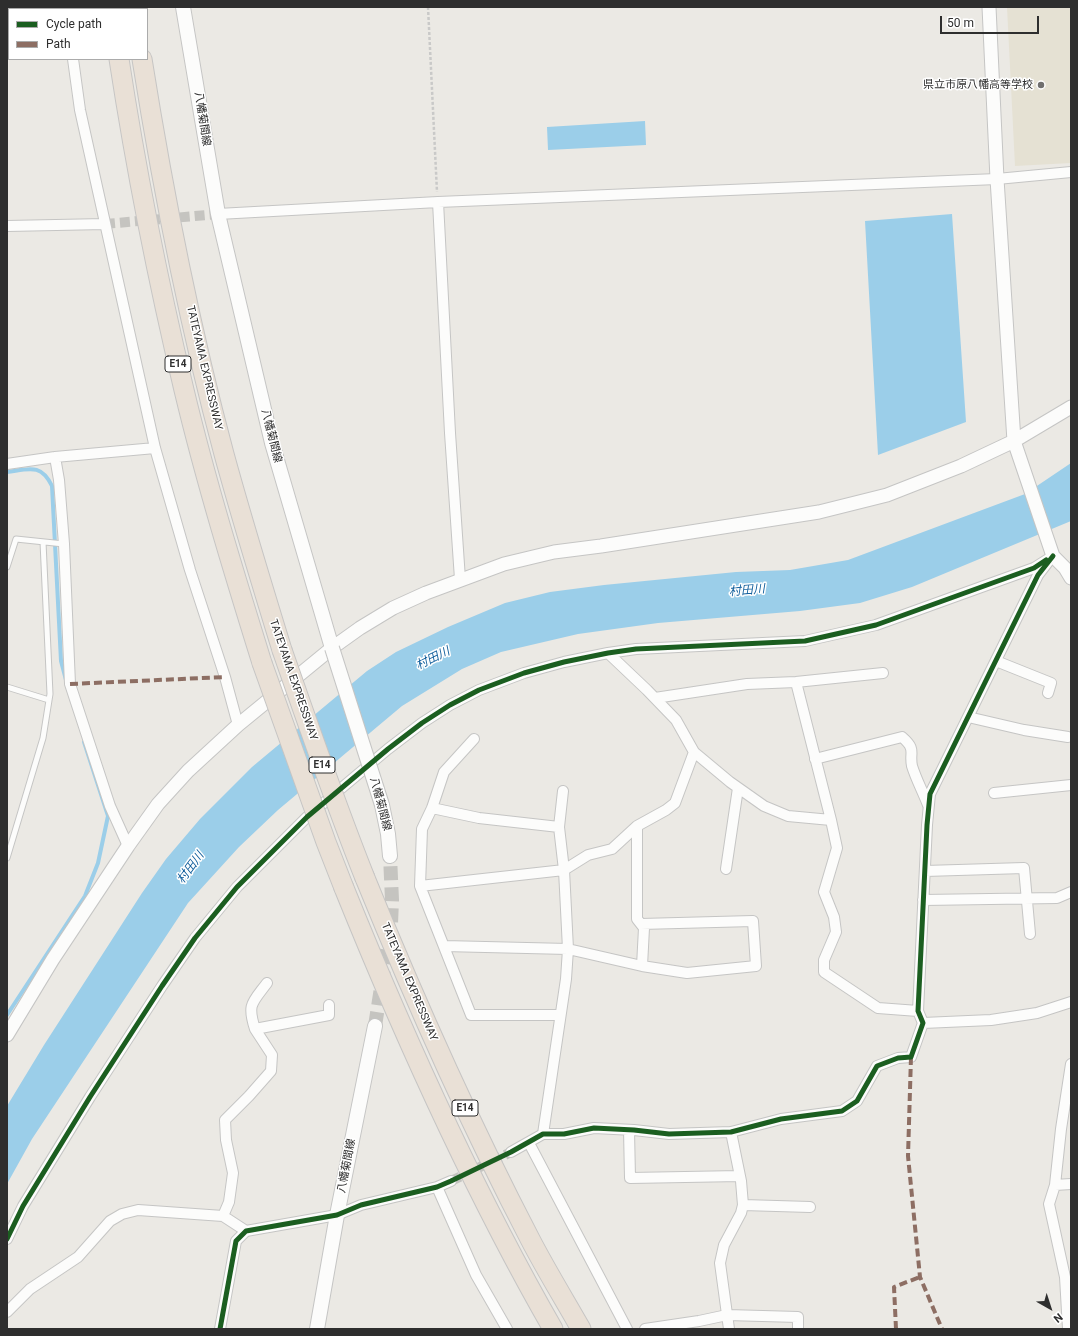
<!DOCTYPE html>
<meta charset="utf-8">
<style>
body{margin:0}
#map{position:relative;width:1078px;height:1336px;overflow:hidden;background:#ebe9e4;font-family:Roboto,sans-serif}
canvas{display:block}
.frame{position:absolute;inset:0;border:8px solid #2e2e2e;pointer-events:none}
.legend{position:absolute;left:8px;top:8px;width:140px;height:52px;box-sizing:border-box;background:#fff;border:1px solid #ababab;margin:0;padding:5px 7px;list-style:none;font-size:12px;color:#2e2e2e}
.legend li{display:flex;align-items:center;gap:8px;height:20px}
.legend b{width:20px;border:1px solid #ababab}
.north{position:absolute;left:1030px;top:1288px;width:40px;height:40px;-webkit-text-stroke:3px #fff;paint-order:stroke;rotate:141deg;font-size:11px;font-weight:700;line-height:16px;text-align:center;color:#2e2e2e}
.north::after{content:'';display:block;margin:auto;width:14px;height:18px;background:#2e2e2e;clip-path:polygon(50% 0,100% 100%,50% 72%,0 100%)}
.scale{position:absolute;left:940px;top:16px;width:99px;height:18px;box-sizing:border-box;border:2px solid #2e2e2e;border-top:0;padding-left:5px;font-size:12px;line-height:14px;white-space:nowrap;color:#2e2e2e;-webkit-text-stroke:3px #fff;paint-order:stroke}
</style>
<div id="map">
<canvas width="1078" height="1336"></canvas>
<div class="frame"></div>
<ul class="legend">
<li><b style="height:5px;background:#1b5e20"></b>Cycle path</li>
<li><b style="height:5px;background:#8d6e63"></b>Path</li>
</ul>
<div class="north">N</div>
<div class="scale">50 m</div>
</div>
<script>
const ctx = document.querySelector('canvas').getContext('2d');
ctx.lineJoin = 'round';
function paint(path, color) { ctx.fillStyle = color; ctx.fill(path, 'evenodd'); }
function strokePath(path, color, width, dash) { ctx.strokeStyle = color; ctx.lineWidth = width; ctx.lineCap = dash ? 'butt' : 'round'; ctx.setLineDash(dash || []); ctx.stroke(path); }
function write(font, color, halo, rows, align = 'center') {
  ctx.font = font + ' Roboto,"Noto Sans JP",sans-serif'; ctx.lineWidth = 3; ctx.setLineDash([]); ctx.textBaseline = 'middle'; ctx.strokeStyle = halo; ctx.fillStyle = color; for (const [text, x, y, turn = 0] of rows) {
    ctx.save(); ctx.translate(x, y); ctx.rotate((+turn || 0) * Math.PI / 180); ctx.textAlign = isNaN(turn) ? turn : align; if (halo) ctx.strokeText(text, 0, 0); ctx.fillText(text, 0, 0); ctx.restore();
  }
}
paint(new Path2D(`
 M1007,7h64v156l-56,3z`), '#e5e1d3');
paint(new Path2D(`
 M645,121l1,24 -98,5 -1,-23z
 M952,214l14,208 -88,33 -13,-234z
 M1071,463v58l-159,66 -52,16 -60,8 -142,12 -80,11 -77,18 -39,17 -60,37 -124,104 -39,37 -51,56 -156,236 -25,45v-78l37,-61 98,-152 24,-34 34,-40 52,-52 115,-96 29,-19 52,-25 57,-24 45,-11 54,-7 132,-13 54,-2 58,-10 177,-66z`), '#9bcee9');
strokePath(new Path2D(`
 M7,472c22,-3 34,-9 45,14l9,175 5,19
 M7,1015l78,-119 13,-33 10,-47 -24,-74`), '#9bcee9', 4);
strokePath(new Path2D(`
 M105,224l113,-10
 M451,1181l60,-29`), '#c5c4c0', 10, [10, 5]);
strokePath(new Path2D(`
 M375,1026l16,-102 1,-24 -2,-44`), '#c5c4c0', 14, [14, 7]);
const service = new Path2D(`
 M7,567l9,-28 48,5
 M7,687l42,13
 M7,858l36,-120 7,-44 -7,-152`);
const minor = new Path2D(`
 M66,7l1,2
 M73,59l7,51 75,338 35,122 35,107 13,48
 M438,202l12,231 10,146
 M218,214l220,-12 559,-23 74,-7
 M7,226l98,-2
 M55,457l4,23 5,64 6,140 40,122 18,40
 M7,464l48,-7 100,-9
 M608,653l39,37 29,30 18,32 36,30 34,24 24,10 43,4
 M996,661l55,22 -3,10
 M796,682l35,138 6,28 -13,44 10,25 2,15 -12,28v12l54,36 40,3
 M655,698l92,-14 49,-2 87,-9
 M968,717l56,13 44,7
 M474,739l-30,33 -12,36 -10,21 -2,57 51,129h89
 M815,759l87,-22c15,13 7,15 10,29 4,13 11,26 16,39
 M994,793l77,-8
 M432,808l47,10 80,9
 M637,826v93l7,9 -2,38
 M726,869l12,-81
 M925,871l99,-3 6,66
 M420,886l144,-16 -5,-43 4,-36
 M923,900l134,-2 14,-6
 M444,946l124,3 74,17 45,7 69,-7 -3,-45 -112,3
 M923,1023l68,-3 46,-7 34,-11
 M255,1029c-8,-25 -3,-26 12,-46
 M629,1130l1,48 110,-2
 M543,1134l23,-155 2,-30 -4,-79 24,-15 24,-6 25,-23 29,-16 9,-7 19,-51
 M529,1143l98,186
 M511,1152l32,-18h21l30,-6 40,2 35,4 62,-2 50,-13 61,-8 15,-10 20,-35 21,-8 13,-1 12,-34 -5,-12 9,-186 3,-31 108,-219 10,-13
 M1055,1185l16,-1
 M437,1187l39,88 31,54
 M743,1205l67,2
 M223,1216l6,-14 4,-29 -7,-33 -1,-20 24,-24 22,-25 1,-16 -17,-26 74,-14v-10
 M7,1239l16,-33 67,-109 72,-111 33,-48 42,-51 70,-70 81,-68 34,-26 28,-18 29,-15 45,-17 40,-11 44,-9 28,-4 169,-8 71,-16 158,-57 19,-12
 M7,1312l23,-23 48,-32 32,-36 12,-7 16,-4 85,6 23,15
 M220,1329l16,-88 10,-10 91,-16 24,-10 76,-18 14,-6
 M645,1329l54,-8 28,-6 71,2v12
 M729,1329l-9,-66 4,-18 17,-32 2,-8 -2,-24 -10,-49
 M1068,1329l-3,-52 -16,-73 6,-19 6,-56 10,-65`);
const tertiary = new Path2D(`
 M989,7l8,172 17,262 39,115 12,12 6,10
 M7,1035l46,-76 75,-113 30,-42 30,-33 50,-46 94,-77 28,-20 33,-20 33,-15 78,-29 50,-12 47,-6 218,-34 68,-17 74,-29 53,-25 57,-34`);
const secondary = new Path2D(`
 M183,7l35,207 54,229 60,205
 M382,805l6,29 2,22
 M317,1329l20,-114 38,-189`);
const motorway = new Path2D(`
 M112,7v2
 M135,7v2
 M119,59c17,111 39,222 65,331 22,92 50,183 78,273
 M142,59c21,132 47,265 82,395 18,66 38,131 58,196
 M365,878c50,123 104,244 165,361 16,31 34,60 51,90
 M344,888c61,151 128,300 209,441`);
strokePath(service, '#c5c5c4', 7);
strokePath(minor, '#c5c5c4', 12);
strokePath(tertiary, '#c5c5c4', 15);
strokePath(secondary, '#c5c5c4', 16);
strokePath(motorway, '#c6c5c4', 21);
strokePath(new Path2D(`
 M428,7l9,185`), '#c9c9c8', 2.5, [3, 2]);
strokePath(service, '#fcfcfb', 5);
strokePath(minor, '#fcfcfb', 10);
strokePath(tertiary, '#fcfcfb', 13);
strokePath(secondary, '#fcfcfb', 14);
strokePath(motorway, '#e9e0d6', 19);
const secondaryBridge = new Path2D(`
 M332,648l50,157`);
const motorwayBridge = new Path2D(`
 M282,650c27,77 53,153 83,228
 M262,663l64,179 18,46`);
strokePath(secondaryBridge, '#c5c5c4', 16, []);
strokePath(motorwayBridge, '#c6c5c4', 21, []);
strokePath(secondaryBridge, '#fcfcfb', 14);
strokePath(motorwayBridge, '#e9e0d6', 19);
strokePath(new Path2D(`
 M70,684l155,-7
 M911,1057l-3,99 12,121 22,52
 M896,1329l-2,-42 26,-10`), '#8d6e63', 4, [8, 4]);
strokePath(new Path2D(`
 M7,1239l16,-33 67,-109 72,-111 33,-48 42,-51 70,-70 81,-68 34,-26 28,-18 29,-15 45,-17 40,-11 44,-9 28,-4 169,-8 71,-16 158,-57 12,-8
 M220,1329l16,-88 10,-10 91,-16 24,-10 76,-18 14,-6 60,-29 32,-18h21l30,-6 40,2 35,4 62,-2 50,-13 61,-8 15,-10 20,-35 21,-8 13,-1 12,-34 -5,-12 9,-186 3,-31 108,-219 15,-19`), '#1b5e20', 5);
for (const [x, y, r, color] of [
 [1041,85,4,"#706f6e"]
]) { const dot = new Path2D(); dot.arc(x, y, r, 0, 2 * Math.PI); ctx.fillStyle = color; ctx.fill(dot); strokePath(dot, '#fff', 1.5); }
for (const [x, y, w] of [
 [178,364,26],
 [322,765,26],
 [465,1108,26]
]) { const box = new Path2D(); box.roundRect(x - w / 2, y - 8, w, 16, 3); ctx.fillStyle = '#fff'; ctx.fill(box); strokePath(box, '#2e2e2e', 1); }
write('bold 10px', '#2e2e2e', null, [
 ["E14",178,364],
 ["E14",322,765],
 ["E14",465,1108]
]);
write('11px', '#2e2e2e', '#fff', [
 ["県立市原八幡高等学校",1033,85]
], 'right');
write('11px', '#2e2e2e', '#fff', [
 ["八幡菊間線",202,119,81],
 ["TATEYAMA EXPRESSWAY",204,368,77],
 ["八幡菊間線",271,436,76],
 ["TATEYAMA EXPRESSWAY",293,680,71],
 ["八幡菊間線",380,804,75],
 ["TATEYAMA EXPRESSWAY",409,982,67],
 ["八幡菊間線",347,1166,-79]
]);
write('italic 12px', '#13609d', '#fff', [
 ["村田川",747,591,-5],
 ["村田川",433,659,-26],
 ["村田川",191,868,-54]
]);
</script>
